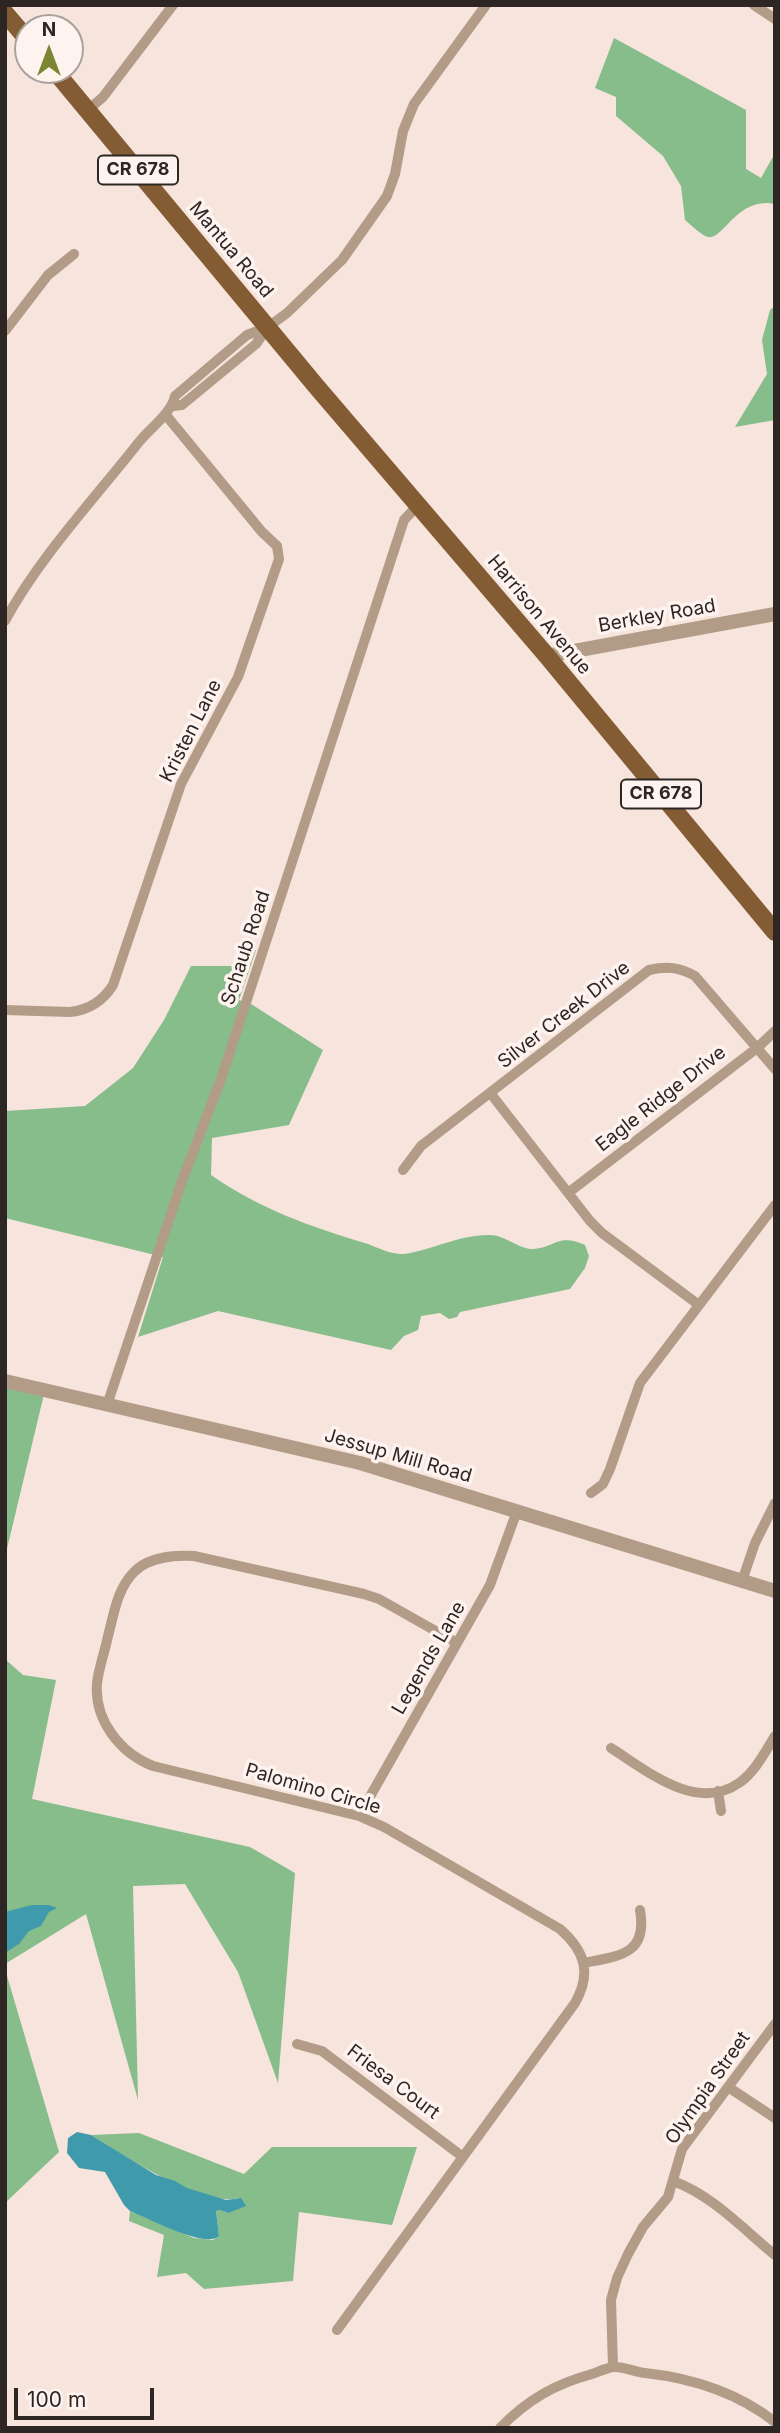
<!DOCTYPE html>
<style>
body{margin:0}
#map{position:relative;width:780px;height:2433px;overflow:hidden;background:#f6e4dd;font-family:Inter,sans-serif}
canvas{display:block}
.frame{position:absolute;inset:0;border:7px solid #2d2623;pointer-events:none}
.north{position:absolute;left:14px;top:14px;width:70px;height:70px;box-sizing:border-box;background:#fef3ef;border:2px solid #aaa19d;border-radius:50%;rotate:0deg;font-size:19px;font-weight:700;line-height:28px;text-align:center;color:#2d2623}
.north::after{content:'';display:block;margin:auto;width:24px;height:32px;background:#7b8532;clip-path:polygon(50% 0,100% 100%,50% 72%,0 100%)}
.scale{position:absolute;left:14px;top:2388px;width:140px;height:32px;box-sizing:border-box;border:4px solid #2d2623;border-top:0;padding-left:9px;font-size:21px;line-height:24px;white-space:nowrap;color:#2d2623;-webkit-text-stroke:5px #fef3ef;paint-order:stroke}
</style>
<div id="map">
<canvas width="780" height="2433"></canvas>
<div class="frame"></div>
<div class="north">N</div>
<div class="scale">100 m</div>
</div>
<script>
const ctx = document.querySelector('canvas').getContext('2d');
ctx.lineJoin = 'round';
function paint(path, color) { ctx.fillStyle = color; ctx.fill(path, 'evenodd'); }
function strokePath(path, color, width, dash) { ctx.strokeStyle = color; ctx.lineWidth = width; ctx.lineCap = dash ? 'butt' : 'round'; ctx.setLineDash(dash || []); ctx.stroke(path); }
function write(font, color, halo, rows, align = 'center') {
  ctx.font = font + ' Inter,sans-serif'; ctx.lineWidth = 7; ctx.setLineDash([]); ctx.textBaseline = 'middle'; ctx.strokeStyle = halo; ctx.fillStyle = color; for (const [text, x, y, turn = 0] of rows) {
    ctx.save(); ctx.translate(x, y); ctx.rotate((+turn || 0) * Math.PI / 180); ctx.textAlign = isNaN(turn) ? turn : align; if (halo) ctx.strokeText(text, 0, 0); ctx.fillText(text, 0, 0); ctx.restore();
  }
}
paint(new Path2D(`
 M614,38l132,72v59l15,9 14,-25v51c-38,-8 -52,37 -67,33 -7,-2 -17,-12 -23,-17l-4,-34 -18,-30 -47,-40v-19l-21,-9z
 M775,306v114l-40,7 32,-53 -5,-34 8,-30z
 M256,950l-17,50 12,4 72,46 -34,75 -77,13 -1,37c49,34 100,52 157,69 10,4 25,11 36,10 29,-4 54,-19 84,-19 17,-1 29,14 45,14 23,-1 24,-16 52,-4l4,11 -4,12 -15,21 -110,23 -3,5 -8,2 -9,-6 -19,3 -3,14 -14,6 -13,14 -173,-39 -80,26 25,-80 -158,-39v-107l80,-5 48,-38 31,-48 27,-54h45l13,-15z
 M5,1381l40,9 -40,167z
 M5,1659l18,16 33,5 -24,119 218,48 45,26 -17,210 -40,-111 -53,-88 -52,2 5,214 -52,-186 -81,50z
 M5,1969l54,183 -54,51z
 M139,2133l105,41 28,-27h145l-25,78 -93,-13 -6,69 -89,8 -18,-16 -29,4 7,-42 -35,-14 1,-10 64,27 19,2 6,-4 -3,-25 4,-1 8,3 10,-15c-36,10 -116,-44 -147,-63z`), '#87bc8b');
paint(new Path2D(`
 M32,1905h17l8,3 -8,4 -8,14 -12,5 -10,13 -14,9v-41z
 M77,2132l14,3 65,40 19,6 12,7 39,12 15,-2 5,8 -18,7 -8,-3 -4,1 3,25c-14,13 -71,-18 -89,-25l-6,-6 -19,-33 -26,-4 -12,-15 1,-15z`), '#3f9aab');
strokePath(new Path2D(`
 M754,5l21,14
 M88,110l15,-13 70,-92
 M5,331l43,-56 26,-21
 M173,406l9,-1 74,-61 12,-17
 M5,621c33,-62 90,-123 134,-179 11,-14 32,-28 36,-46l72,-61 21,-8 19,-14 55,-53 45,-64 8,-22 8,-43 11,-27 72,-99
 M5,1010l65,2c19,-2 33,-11 43,-27l68,-201 57,-107 41,-118 -2,-13 -15,-14 -97,-118
 M491,1094l99,127 12,12 97,72
 M403,1170l18,-24 228,-176c18,-4 30,-3 46,6l80,93
 M568,1193l189,-145 18,-17
 M107,1405l75,-224 38,-99 184,-562 14,-15
 M591,1493l12,-9 7,-15 30,-86 135,-178
 M742,1581l13,-38 20,-40
 M611,1748c35,22 85,65 128,35 16,-11 26,-31 36,-47
 M718,1791l3,20
 M359,1816l131,-231 27,-74
 M583,1963c36,-7 65,-8 57,-53
 M297,2044l25,7 141,106
 M728,2087l47,31
 M673,2181c39,14 70,48 102,74
 M337,2330l238,-327c17,-30 10,-52 -15,-74l-176,-102 -25,-11 -206,-50c-33,-13 -59,-46 -56,-83 2,-16 8,-32 11,-47 6,-22 9,-47 26,-64 14,-15 41,-17 60,-16l170,38 15,5 78,44
 M613,2367l-2,-67 6,-22 11,-24 15,-27 25,-30 14,-48 93,-125
 M500,2428c27,-28 55,-44 92,-54 6,-2 14,-6 21,-7 10,-1 22,5 32,6 46,5 93,20 130,49`), '#b29c87', 10);
strokePath(new Path2D(`
 M547,656l228,-42
 M5,1381l355,82 415,128`), '#b29c87', 14);
strokePath(new Path2D(`
 M5,13l23,27
 M54,70l262,316 231,270 228,276`), '#835c34', 18);
for (const [x, y, w] of [
 [138,170,80],
 [661,794,80]
]) { const box = new Path2D(); box.roundRect(x - w / 2, y - 14.5, w, 29, 5); ctx.fillStyle = '#fef3ef'; ctx.fill(box); strokePath(box, '#2d2623', 2); }
write('bold 18px', '#2d2623', null, [
 ["CR 678",138,170],
 ["CR 678",661,794]
]);
write('19px', '#2d2623', '#fef3ef', [
 ["Mantua Road",231,250,50],
 ["Harrison Avenue",539,615,50],
 ["Berkley Road",657,616,-10],
 ["Kristen Lane",191,731,-63],
 ["Schaub Road",246,948,-72],
 ["Silver Creek Drive",564,1015,-38],
 ["Eagle Ridge Drive",661,1099,-38],
 ["Jessup Mill Road",398,1456,16],
 ["Legends Lane",429,1658,-60],
 ["Palomino Circle",313,1789,16],
 ["Friesa Court",393,2082,37],
 ["Olympia Street",708,2088,-55]
]);
</script>
